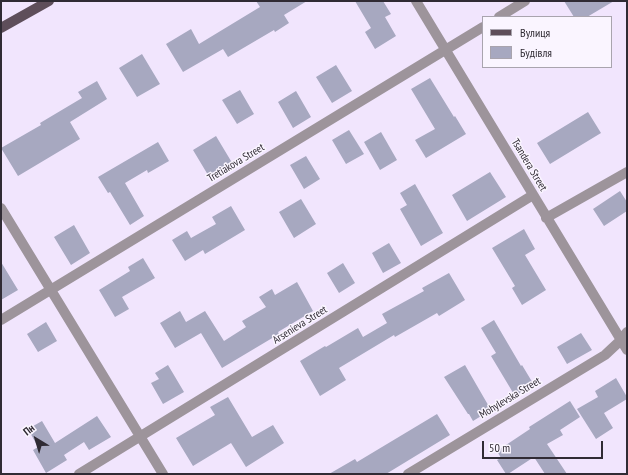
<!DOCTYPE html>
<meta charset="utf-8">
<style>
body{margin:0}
#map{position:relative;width:628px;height:475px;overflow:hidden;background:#f1e5fd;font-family:"PT Sans Narrow",sans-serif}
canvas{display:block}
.frame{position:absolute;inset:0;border:2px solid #302b34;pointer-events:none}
.legend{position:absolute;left:482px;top:16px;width:130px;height:52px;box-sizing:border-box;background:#faf5ff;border:1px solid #a9a4ae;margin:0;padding:5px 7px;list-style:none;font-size:12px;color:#302b34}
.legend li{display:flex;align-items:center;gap:8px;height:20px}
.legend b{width:20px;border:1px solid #a9a4ae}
.north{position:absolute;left:16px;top:419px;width:40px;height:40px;-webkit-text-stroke:3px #faf5ff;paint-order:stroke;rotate:322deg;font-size:11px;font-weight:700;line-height:16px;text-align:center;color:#302b34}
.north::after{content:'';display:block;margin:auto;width:14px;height:18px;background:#302b34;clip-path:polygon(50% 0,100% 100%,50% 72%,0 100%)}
.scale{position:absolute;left:482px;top:441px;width:121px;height:18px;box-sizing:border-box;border:2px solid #302b34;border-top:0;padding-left:5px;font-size:12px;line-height:14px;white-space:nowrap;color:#302b34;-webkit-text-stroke:3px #faf5ff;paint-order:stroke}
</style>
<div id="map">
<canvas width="628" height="475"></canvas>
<div class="frame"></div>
<ul class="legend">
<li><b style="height:5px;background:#5e4e5a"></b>Вулиця</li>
<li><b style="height:11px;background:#a7a8c0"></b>Будівля</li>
</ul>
<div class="north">Пн</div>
<div class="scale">50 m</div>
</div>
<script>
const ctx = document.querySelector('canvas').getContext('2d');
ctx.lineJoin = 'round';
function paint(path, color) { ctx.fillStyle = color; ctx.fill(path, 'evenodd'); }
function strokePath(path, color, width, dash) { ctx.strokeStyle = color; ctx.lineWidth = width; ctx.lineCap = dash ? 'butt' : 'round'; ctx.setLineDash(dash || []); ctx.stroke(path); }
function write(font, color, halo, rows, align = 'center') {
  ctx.font = font + ' "PT Sans Narrow",sans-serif'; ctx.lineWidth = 3; ctx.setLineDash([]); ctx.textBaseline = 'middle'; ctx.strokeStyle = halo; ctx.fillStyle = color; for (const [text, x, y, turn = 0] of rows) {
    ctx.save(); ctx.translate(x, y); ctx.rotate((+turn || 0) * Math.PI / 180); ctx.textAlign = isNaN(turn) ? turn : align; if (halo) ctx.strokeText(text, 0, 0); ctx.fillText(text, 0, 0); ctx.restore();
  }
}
paint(new Path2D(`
 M256,1h51l-23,14 5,8 -14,9 -1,-2 -46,27 -5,-8 -40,23 -17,-28 25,-15 8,15 61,-37z
 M355,1h28l8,13 -6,3 11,19 -21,13 -10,-17 6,-4z
 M564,1h50l-27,16h-13z
 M142,54l18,30 -23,13 -18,-29z
 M336,65l16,26 -20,12 -16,-26z
 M430,78l24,39 1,-1 11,18 -40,24 -11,-18 20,-11 -24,-40z
 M97,81l10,18 -37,23 10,17 -62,37 -17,-28 40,-23 -1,-2 42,-25 -4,-6z
 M240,90l14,24 -17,10 -15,-24z
 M296,91l15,26 -18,11 -15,-26z
 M588,112l13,21 -51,31 -13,-21z
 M349,130l15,24 -18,10 -14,-24z
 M381,132l16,28 -17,10 -16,-28z
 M216,136l18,30 -23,14 -18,-30z
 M158,142l11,19 -21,12 -1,-3 -22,13 19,33 -14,9 -20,-33 -2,1 -10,-16z
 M306,156l14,23 -16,10 -14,-24z
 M490,172l16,25 -39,24 -15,-26z
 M415,184l28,49 -22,13 -21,-37 7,-4 -7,-12z
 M620,191l7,11v9l-23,15 -11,-17z
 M301,199l15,25 -22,14 -15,-26z
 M231,206l14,24 -40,24 -2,-4 -18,11 -13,-21 15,-9 4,7 25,-14 -4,-7z
 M74,225l16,28 -19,12 -17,-28z
 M524,229l11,20 -10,6 21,35 -24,15 -10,-17 3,-2 -23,-38z
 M389,243l12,20 -18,10 -11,-20z
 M143,258l12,20 -33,19 7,12 -14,8 -16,-27 31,-19 -2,-4z
 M1,262l17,28 -17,10z
 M343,263l12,20 -16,10 -12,-20z
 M449,273l16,27 -26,16 -2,-3 -42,24 -1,-2 -55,33 7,12 -26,16 -20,-35 25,-15 1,1 32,-19 5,9 24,-14 -5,-9 42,-23 -2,-3z
 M297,282l16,29 -35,21 1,2 -57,34 -21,-35 -26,15 -15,-25 20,-12 6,11 19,-11 19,30 22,-14 -4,-6 24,-14 -7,-10 13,-8 3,6z
 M494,320l27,46 1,-1 12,20 -19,11 -24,-40 5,-3 -15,-25z
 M46,322l11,19 -19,11 -11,-18z
 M581,333l11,17 -25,14 -10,-17z
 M168,365l16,27 -21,12 -12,-21 8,-4 -4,-6z
 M465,365l26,45 -18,11 -4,-7h-1l-24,-37z
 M616,378l11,19v2l-23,14 9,15 -17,11 -19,-30 21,-12 -3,-6z
 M228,397l24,40 21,-12 11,18 -38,24 -15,-24 -38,23 -17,-28 39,-23 -5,-8z
 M570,401l10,16 -20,13 3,5 -16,9 20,30h-22l-11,-17 -26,17h-2l-9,-14 4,-2 -4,-7 33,-22 -1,-2z
 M437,414l13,21 -64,39h-57l26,-15 2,3z
 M97,416l14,21 -22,13 -5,-8 -20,13 3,5 -21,13 -13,-23 5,-3 -10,-18 14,-8 13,22z`), '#a7a8c0');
strokePath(new Path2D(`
 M416,1l211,349
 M499,17l26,-16
 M1,208l162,266
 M546,218l81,-46
 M1,320l482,-293
 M79,474l454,-279
 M408,474l197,-119 16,-15 6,-8`), '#9d949b', 10);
strokePath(new Path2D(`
 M1,28l48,-27`), '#5e4e5a', 10);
write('11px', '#302b34', '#faf5ff', [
 ["Tretiakova Street",236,163,-31],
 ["Tsandera Street",529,165,59],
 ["Arsenieva Street",300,325,-32],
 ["Mohylevska Street",510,398,-31]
]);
</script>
